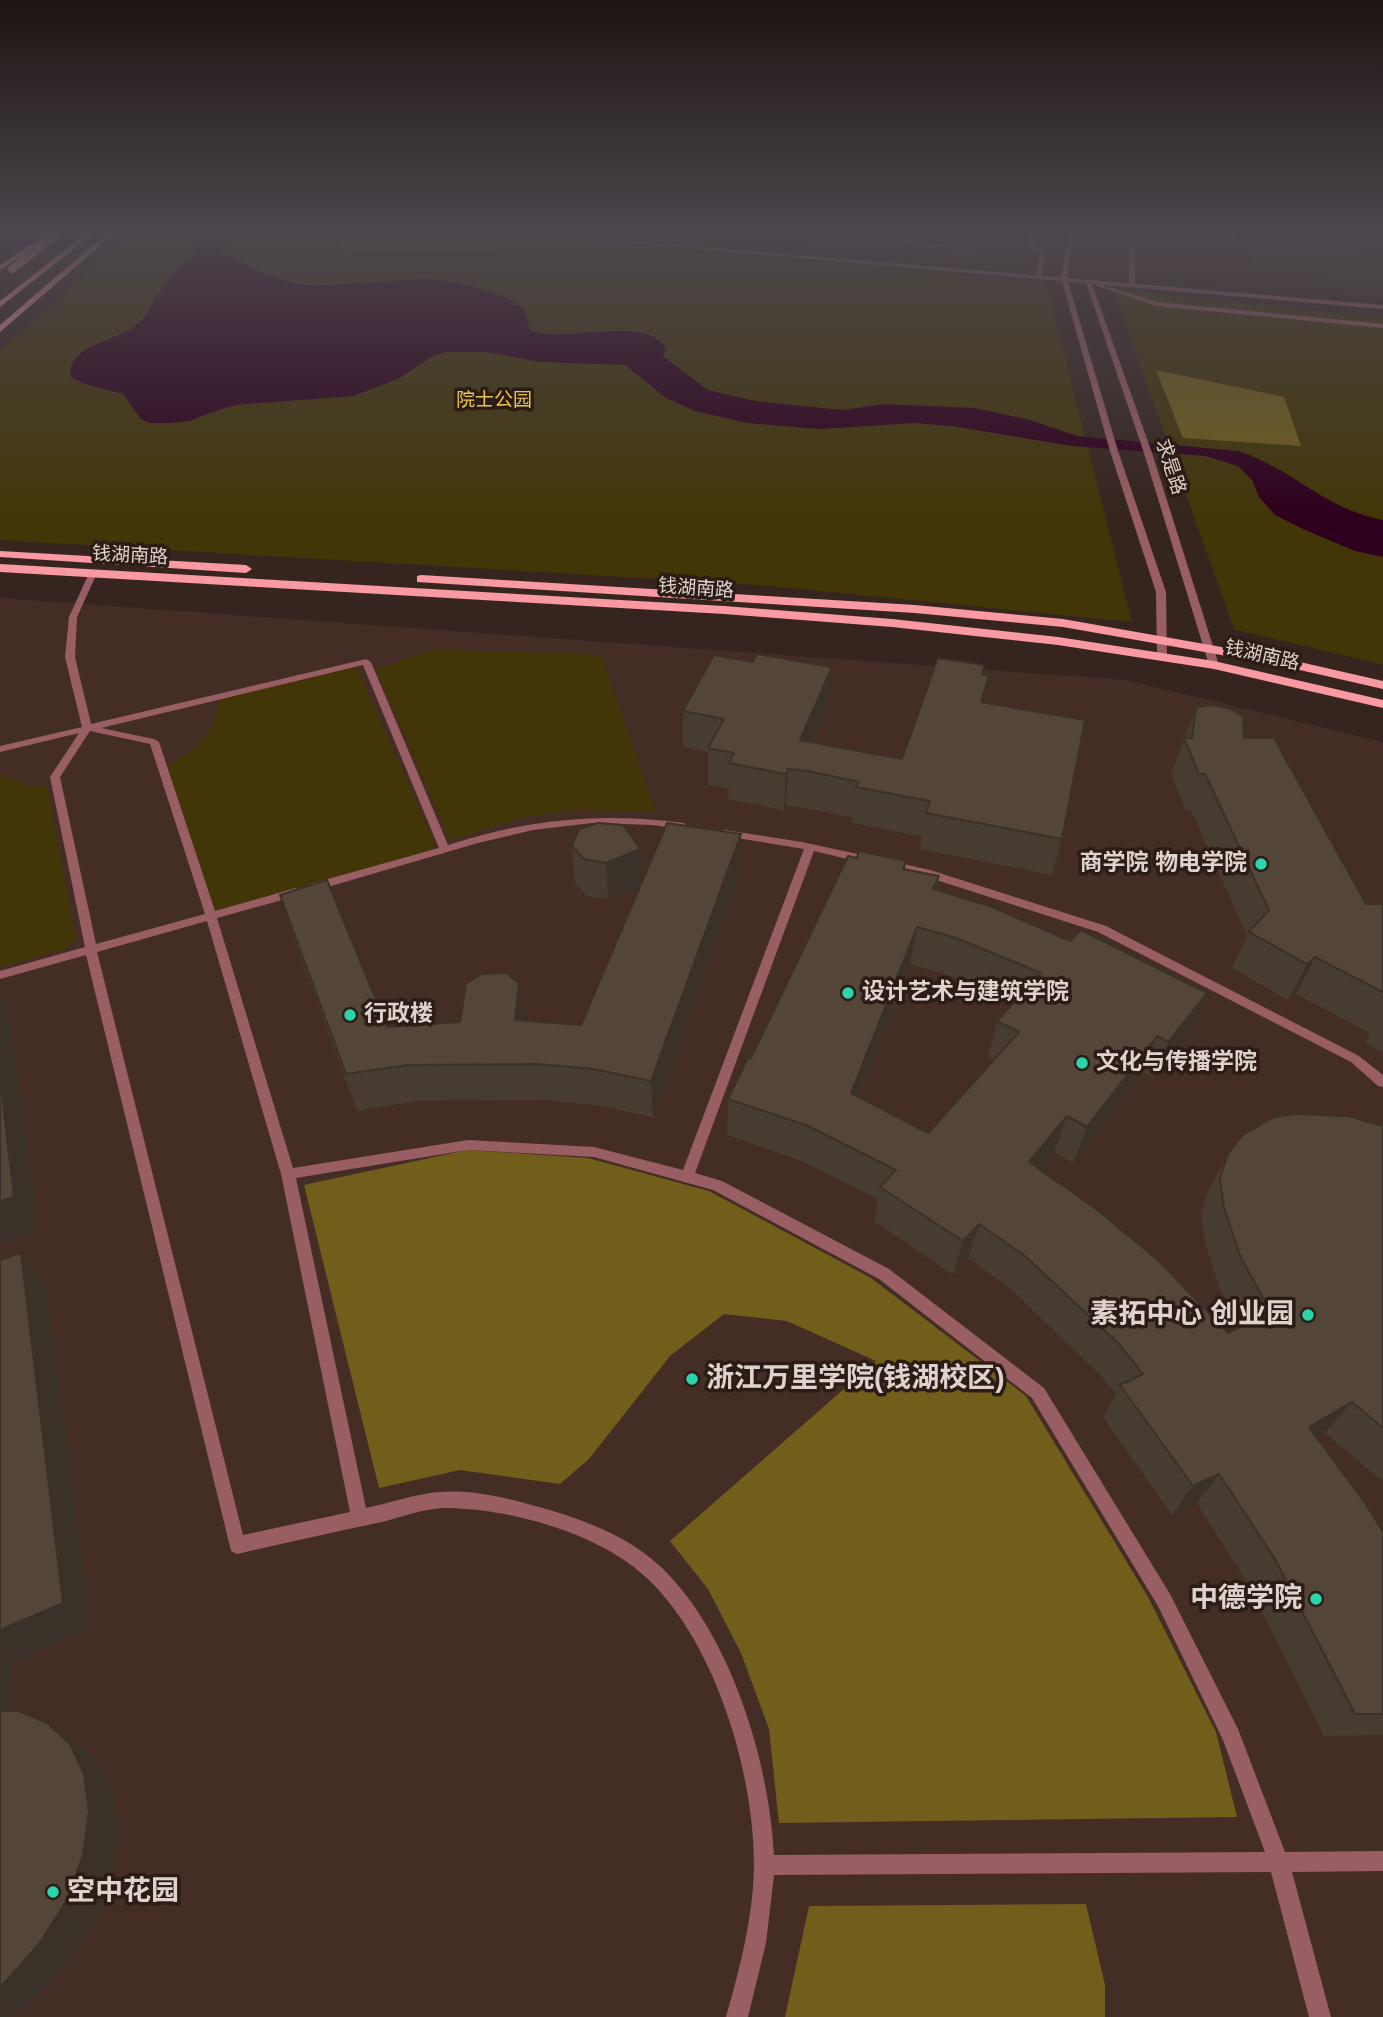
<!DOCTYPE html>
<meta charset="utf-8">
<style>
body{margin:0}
canvas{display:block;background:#36251f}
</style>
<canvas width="1383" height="2017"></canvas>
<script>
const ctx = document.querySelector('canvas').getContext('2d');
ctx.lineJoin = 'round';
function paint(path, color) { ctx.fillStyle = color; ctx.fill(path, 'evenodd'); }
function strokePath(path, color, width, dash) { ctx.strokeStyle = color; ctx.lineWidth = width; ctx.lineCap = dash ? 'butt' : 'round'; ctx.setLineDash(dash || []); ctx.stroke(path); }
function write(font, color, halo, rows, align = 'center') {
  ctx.font = font + ' Arial,"Noto Sans SC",sans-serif'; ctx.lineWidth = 7; ctx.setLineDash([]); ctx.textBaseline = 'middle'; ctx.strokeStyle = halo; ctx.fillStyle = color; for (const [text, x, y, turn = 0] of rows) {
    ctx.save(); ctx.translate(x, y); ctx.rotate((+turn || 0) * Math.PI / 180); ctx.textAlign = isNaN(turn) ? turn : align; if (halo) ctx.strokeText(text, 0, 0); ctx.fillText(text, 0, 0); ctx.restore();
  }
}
paint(new Path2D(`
 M642,232h741v67z
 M0,598l1126,82 257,62v1275h-1383z`), '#442d25');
paint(new Path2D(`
 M132,232h357l557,51 86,339 -372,-37 -760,-45v-189z
 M1113,289l270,29v347l-149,-36z
 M435,649l166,6 55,157 -82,-2 -49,7 -75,23 -74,-171z
 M352,668l6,3 78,174 -5,7 -214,60 -6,-5 -44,-139c25,-17 51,-36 52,-69z
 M0,774l29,12h18l29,153 -10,10 -66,18z`), '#423609');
paint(new Path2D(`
 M341,232h87l114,11 -50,8 -120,1 -43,-3 12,-7z
 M1156,370l128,27 17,49 -118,-8z
 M467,1150l121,8 121,33 162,87 155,118 122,201 68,135 21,85 -458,6 -10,-94 -28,-76 -33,-64 -38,-48 206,-180 -89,-40 -63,-7 -54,42 -81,103 -29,25 -100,-14 -81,18 -75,-303z
 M1086,1904l19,81v32h-320l24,-111z`), '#715e1b');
paint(new Path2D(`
 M29,232h146l-175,23v-20z
 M203,232h25l-9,4 7,6 -7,9c13,5 23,12 35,18 18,9 39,15 59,17l113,-7c35,4 69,9 98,30l6,21c32,15 119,-17 136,19l-3,7 45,34 47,11 87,9 42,-6 91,4 55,12 47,16 161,15c53,16 87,59 145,69v37l-28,-6 -50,-21 -30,-15 -16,-18 -7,-17 -14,-14 -33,-10 -133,-10 -120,-20 -38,-3 -94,6 -72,-6 -53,-12 -29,-13 -41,-33 -86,-3 -52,-10h-41l-13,4 -35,23 -45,17 -107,8 -19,3 -38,14 -17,2h-23l-8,-4 -18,-25 -41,-11 -11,-6c-6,-31 44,-36 63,-50 12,-8 15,-19 22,-30 13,-20 31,-37 47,-54l-6,-8z`), '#2f001d');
paint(new Path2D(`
 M829,232h6l3,3 129,11 10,-1 3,-8h35v-5h6l-2,7 -10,3 -25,-2 -3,7 -14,3 -130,-12z
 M1068,232h6l-7,47 -3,2 -3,-2z
 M1119,232h16l135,17 -3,2 -132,-16v49l-3,2 -3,-2v-50z
 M1211,232h6v6l13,1 -1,-7h6l1,9 -3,2 -20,-3z
 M90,571l7,2 -20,44 -2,40 16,67 275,-65 5,3 77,183c80,-26 152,-33 235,-22l5,3 -5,3 -31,-4 -60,-2 -59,7 -55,13 -164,48 -4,-1 -2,-3 2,-3 129,-36 -76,-183 -262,63 53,11 5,3 56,169 81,-23 6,4 -2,3 -83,23 76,250 175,-28 126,7 89,23 121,-321 -79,-13 -5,-3 5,-3 77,12 74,16 1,3 -1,3 -4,1 -58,-14 -119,322 27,8 167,88 155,119 126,206 68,135 47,123 98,-1v20l-91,1 39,145h-22l-38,-145 -497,3 -8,68 -18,74h-22c14,-49 27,-99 28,-150 1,-92 -38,-222 -105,-287 -48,-47 -140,-72 -206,-72 -21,1 -41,9 -61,14 -49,10 -97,21 -145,32l-6,-3 -145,-596 -86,24v-8l85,-24 -35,-170 29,-44 -79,19v-6l82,-19 -17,-70 4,-40zM90,731l60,13 55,170 -109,30 -36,-167zM207,921l74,253 69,338 -107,23 -146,-583zM468,1150l126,7 119,33 166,89 153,119 126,208 65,134 42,112 -491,3c-4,-92 -44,-222 -112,-287 -33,-32 -80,-49 -123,-61 -31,-9 -67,-18 -100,-15 -24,2 -49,11 -73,16l-70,-330z
 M890,861l40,9 176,56 253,130 24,19v12l-5,-1 -27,-24 -253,-130 -174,-56 -38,-8 -1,-3 1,-3z`), '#985e64');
paint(new Path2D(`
 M1028,232h6v13l12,7 -5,25 -5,-1 4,-23 -12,-7z
 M1086,280l71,22 226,22v4l-227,-22 -70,-24z`), '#985e64');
paint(new Path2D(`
 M1209,232h6v11l-5,-1z`), '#985e64');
paint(new Path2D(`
 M503,232h23l857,73v4l-291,-25 60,169 67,212 -5,3 -5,-3 -65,-212 -58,-170 -18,-1 50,169 48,141 1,65 -5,3 -5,-3 -1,-65 -46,-141 -48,-170z`), '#985e64');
paint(new Path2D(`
 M49,232h9l-58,38v-5z
 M88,232h8l-96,75v-6z
 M108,232h8l-116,100v-7z
 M0,551l246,14 6,4 -6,4 -246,-16z
 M0,564l724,42 168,13 166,18 156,24 169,39v8l-169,-39 -156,-24 -166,-18 -168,-13 -724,-42z
 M421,575l494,30 148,14 215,38 105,24v8l-105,-24 -215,-38 -148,-14 -498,-31v-6z`), '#f999a2');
strokePath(new Path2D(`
 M12,269l47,-37`), '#f999a2', 8);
paint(new Path2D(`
 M886,232h72l-5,10 -67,-6z
 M1248,232h135v46l-130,-11 -2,-15 3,-10h-5z
 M984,665l-1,9 6,1 -6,27 79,137 -10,36 -132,-26 2,-12 -70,-14 1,-5 -48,-10 -19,-2 -2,4 -56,-11 1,-10 -21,-4v-33l-25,-5v-36l145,-9 -16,40 90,17z
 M1196,707l48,31 122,166h17v149l-18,-11 5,-9 -74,-39 -8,6 -56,-32 15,-32 -56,-126h-5l-15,-36z
 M579,829l63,53 99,-48 -1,37 -87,246 -57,-12 -53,-5 -125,1 -61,10 -65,-179 -12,-37 107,132 73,-5 59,-39 5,38 57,4 58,-138 -31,12 -21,-3 -12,-13 -3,-37z
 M857,858l49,3 -1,8 34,7 -3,13 271,104 -16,37 -38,48 -11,-6 -69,91 -19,-11 -15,18 189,163 12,-5 -19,-36 -16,-49 -4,-29 8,-25 19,-35 155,-28v354l-8,-5 -50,-42 -8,5 66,94v203l-59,1 -75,-150 -52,-83 -25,12 -69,-98 13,-23 -15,-18 -89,-86 -44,-32 -15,17 -79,-54 4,-22 -74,-37 -77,-27 1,-36 23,-41zM910,964l38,11 66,28 -17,18 -9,36 5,3 -65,73 -70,-36z`), '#473c31');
paint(new Path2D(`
 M955,232h3l-5,10z
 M832,667l-4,35 -28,69v-31z
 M989,675l-7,35 -1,-8z
 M788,769l-2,37 -2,4 2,-36z
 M741,834l-1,37 -87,246 -2,-36z
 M640,849l2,37 -34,13 -2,-36z
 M917,927l-7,37 -65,165 6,-36z
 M1315,957l-19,37 -8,6 19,-36z
 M519,983l5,36 -4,38 -5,-37z
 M0,992l9,15 29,224 -38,13z
 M1207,993l-16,37 -38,48 15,-36z
 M1157,1036l-15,36 -69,91 14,-36z
 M1067,1116l-13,36 -37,46 12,-36z
 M979,1224l-11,34 -15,17 10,-34z
 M21,1253l25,33 45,342 -80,35 5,69 -16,-10v-92z
 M1352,1402l-27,31 -42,24 26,-30z
 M1219,1474l-22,29 -25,12 21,-29z
 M47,1723l30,20 23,21 13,29 5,36 -4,41 -15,44 -26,42 -31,35 -34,26h-8v-31z`), '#3a3128');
const building = new Path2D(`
 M1259,232h69l55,5v13l-123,-9z
 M757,654l75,13 -32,73 102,19 36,-101 46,7 -2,9 7,1 -8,27 104,18 -23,119 -136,-26 4,-12 -74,-14 3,-5 -51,-11 -20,-2 -2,5 -57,-11 5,-10 -26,-5 16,-29 -41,-8 31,-56 39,7z
 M1213,705l19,4 11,8 1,21h30l92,166h17v88l-68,-35 -8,7 -58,-32 20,-22 -64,-136h-6l-15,-36h8l4,-31z
 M598,823l25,2 17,24 -34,14 -22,-4 -12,-13 7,-17z
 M667,823l74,11 -90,247 -58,-12 -55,-5 -129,1 -63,9 -66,-179 47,-15 60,147 73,-5 6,-38 15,-10 25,-1 13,10 -4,37 66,5z
 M859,851l47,10 -3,8 36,7 -6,13 57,17 80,35 11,-11 126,63 -39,49 -11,-6 -70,91 -20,-11 -38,46 67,47 63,52 69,72 43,-21 -30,-54 -17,-50 -4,-30 8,-24 14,-18 30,-18 21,-4 55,2 35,10v302l-31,-26 -43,25 56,76 18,29v182h-28l-80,-155 -56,-85 -26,12 -73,-101 23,-11 -25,-31 -93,-87 -46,-32 -16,17 -83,-54 16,-17 -88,-44 -80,-27 20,-41h3l97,-202 9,2zM917,927l39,11 85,35 -44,48 22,11 -91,101 -77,-40z
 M0,1077l14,120 -14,4z
 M21,1253l42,350 -63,27v-370z
 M0,1711h18l29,12 23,21 14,30 5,38 -6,43 -16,45 -28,44 -33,37 -6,5z`);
paint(building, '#534639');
strokePath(building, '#3a3128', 2);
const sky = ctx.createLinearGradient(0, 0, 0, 514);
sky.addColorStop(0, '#1e1411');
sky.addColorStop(0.45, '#4c464d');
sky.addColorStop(1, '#4c464d00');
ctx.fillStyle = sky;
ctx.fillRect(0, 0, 1383, 514);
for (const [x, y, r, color] of [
 [1261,864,7,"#2bd5ac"],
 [848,993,7,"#2bd5ac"],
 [350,1015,7,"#2bd5ac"],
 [1082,1063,7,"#2bd5ac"],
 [1308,1315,7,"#2bd5ac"],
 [692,1379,7,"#2bd5ac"],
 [1316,1599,7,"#2bd5ac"],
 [53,1892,7,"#2bd5ac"]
]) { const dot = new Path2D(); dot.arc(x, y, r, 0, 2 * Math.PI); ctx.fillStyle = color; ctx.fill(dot); strokePath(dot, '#2c1c16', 2.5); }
write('19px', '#e8c550', '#2c1c16', [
 ["院士公园",494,401]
]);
write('19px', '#ded2ce', '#2c1c16', [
 ["求是路",1170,467,72],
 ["钱湖南路",130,556,3],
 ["钱湖南路",696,589,4],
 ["钱湖南路",1262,656,13]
]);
write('bold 23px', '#ded2ce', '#2c1c16', [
 ["商学院 物电学院",1247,864,"right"],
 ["设计艺术与建筑学院",862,993],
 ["行政楼",364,1015],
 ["文化与传播学院",1096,1063]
], 'left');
write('bold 28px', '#ded2ce', '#2c1c16', [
 ["素拓中心 创业园",1294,1315],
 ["浙江万里学院(钱湖校区)",706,1379,"left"],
 ["中德学院",1302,1599],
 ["空中花园",67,1892,"left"]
], 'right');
</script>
